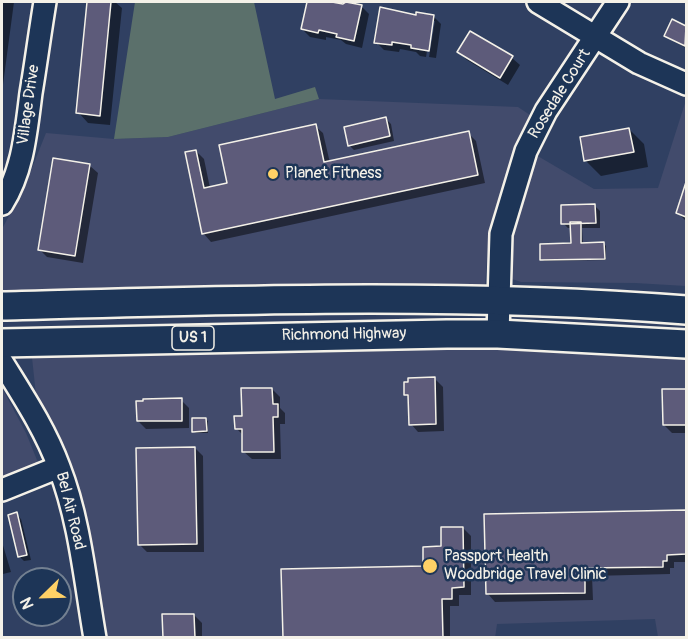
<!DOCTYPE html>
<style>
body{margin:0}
#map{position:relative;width:688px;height:639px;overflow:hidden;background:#304062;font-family:Pangolin,sans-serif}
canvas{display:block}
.frame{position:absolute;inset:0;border:3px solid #f4f1e8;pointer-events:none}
.north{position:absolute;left:12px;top:567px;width:60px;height:60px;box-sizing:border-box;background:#1d3557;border:2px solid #738091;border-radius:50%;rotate:247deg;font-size:16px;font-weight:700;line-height:24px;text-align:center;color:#f4f1e8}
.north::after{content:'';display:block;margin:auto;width:21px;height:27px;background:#ffd166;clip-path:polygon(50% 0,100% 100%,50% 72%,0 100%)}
</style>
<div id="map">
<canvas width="688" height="639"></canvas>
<div class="frame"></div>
<div class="north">N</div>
</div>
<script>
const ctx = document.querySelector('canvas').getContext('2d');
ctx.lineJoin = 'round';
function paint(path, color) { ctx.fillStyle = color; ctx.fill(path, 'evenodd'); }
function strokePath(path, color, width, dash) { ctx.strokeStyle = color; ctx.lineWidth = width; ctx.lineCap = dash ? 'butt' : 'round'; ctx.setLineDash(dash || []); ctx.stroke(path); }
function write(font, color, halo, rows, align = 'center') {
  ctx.font = font + ' Pangolin,sans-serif'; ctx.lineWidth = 5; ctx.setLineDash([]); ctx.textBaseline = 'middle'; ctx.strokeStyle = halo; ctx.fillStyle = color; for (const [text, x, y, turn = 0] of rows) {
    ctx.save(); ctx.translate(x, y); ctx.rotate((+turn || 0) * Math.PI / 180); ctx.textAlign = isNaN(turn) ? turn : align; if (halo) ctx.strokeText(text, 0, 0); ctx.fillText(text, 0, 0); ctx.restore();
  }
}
paint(new Path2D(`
 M319,99l199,8 12,8 -35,94 -6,24 -4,53 -160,12 -323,-8v-61l22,-41 22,-55 68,6 54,-2z
 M686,100v186l-51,-3 -114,-1 -9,-3 -2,-3 -4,-32 9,-41 21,-48 58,34 64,-1z
 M686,344v293h-28l-3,-18 -158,5 -2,14 -387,-1 -29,-143 -17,-46 -26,-53 -5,-47z
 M2,388l24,45 13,32 -37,14z`), '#424b6c');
paint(new Path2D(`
 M135,2h119l21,97 40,-12 4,12 -151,38 -54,2z`), '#5b706b');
paint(new Path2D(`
 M2,2h12l-12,90z
 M89,2h26l7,6 -12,117 -22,-2 -10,-11z
 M308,2h22l14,4h17l8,8 -7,34 -16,-4 -5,-4 -15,-3v3l-16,-3 -8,-8z
 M433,16l8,8 -5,34 -7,-1 6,-36h-3l-6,36 -6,-1 -4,-4 -16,-3 -1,3 -15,-2 -8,-8 41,-25z
 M673,21l13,7v20l-15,-8 -5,-5z
 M459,52l53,6 8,7 -12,20 -41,-25z
 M386,119l5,5 3,17 -40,9 -5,-5z
 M315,126l8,7 7,30 138,-30 8,8 9,42 -274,59 -7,-8 -18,-81 10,-2 8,8 6,29 19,-4z
 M629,129l15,15 4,23 -47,9 -15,-15 -5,-23z
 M54,160l36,6 8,7 -15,90 -36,-6 -8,-8z
 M686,186v35l-8,-8z
 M595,206l5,5v17h-18l1,16h21l2,2v14l-62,1 -2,-2 30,-14v-17h-4l-5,-5z
 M435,379l8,8 1,44 -26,1 -7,-8 -1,-25 -4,-4z
 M272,389l8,8v11l5,5v11h-5l1,35h-29l-8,-7 -1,-17 -7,-7 7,-11z
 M664,391h22v42h-14l-8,-8z
 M181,400l8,8v20l-43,1 -8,-8z
 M206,419l2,2v12h-12l-2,-2z
 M195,448l8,8 1,96h-57l-7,-7z
 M686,512v50h-12v6h-4v6l-78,2 1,24 -98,2 -7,-8 -2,-79z
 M16,514l5,5 10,41 -7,1 -5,-5z
 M463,528l8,8v59h-12v11h-9v32h-166l140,-70z
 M2,542l9,30 -8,2 -1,-1z
 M194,615l8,8v15h-38z`), '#0007');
const building = new Path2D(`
 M87,2h24l-11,114 -24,-3z
 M307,2h25l11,2 3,-2 16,3 -8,36 -18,-4 1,-3 -18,-4 -1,3 -17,-4z
 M380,7l36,8v-3l18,3 -5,36 -18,-3v-3l-19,-3v3l-18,-2z
 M672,19l14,7 -1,20 -21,-10z
 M470,31l43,25 -13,22 -43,-26z
 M386,117l4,19 -42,10 -4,-19z
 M316,124l8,38 145,-31 9,44 -276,59 -17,-82 11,-2 8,38 23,-5 -8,-38z
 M629,128l5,24 -50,9 -4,-24z
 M53,158l37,6 -15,92 -37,-6z
 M686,182v35l-10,-4z
 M595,204l1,19 -35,1v-19z
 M570,222h11v21l23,-1 1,17 -65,1v-16l31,-1z
 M435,377l1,47 -27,1 -1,-30h-4v-13h4v-4z
 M241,388h31l1,16h5v13h-5l1,35h-32v-23h-7l-1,-13h8z
 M662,389h24v36h-23z
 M182,398v23h-45l-1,-20h7v-2z
 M192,418h14l1,13 -15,1z
 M195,447l2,97 -59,1 -2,-97z
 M686,510v44l-19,1v6h-4v6l-78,1v25l-99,1 -2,-80z
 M17,512l10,43 -9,2 -10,-42z
 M441,527h22l1,60 -12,1v11h-10l1,39h-160l-2,-69 142,-3v-19l18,-1z
 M162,614h32l1,24h-32z`);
paint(building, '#5d5b7a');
strokePath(building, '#f4f1e8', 1.5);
const minor = new Path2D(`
 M538,2l101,61 47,21
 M2,204c21,-33 24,-72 29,-111 5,-30 9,-61 14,-91
 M498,334l3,-100 25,-83 20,-40 72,-109
 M2,362c21,34 43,67 57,105 21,54 26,114 36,171
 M2,490l57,-23`);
const major = new Path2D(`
 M2,306c228,-6 457,-14 684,4
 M2,343l445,-9h51l188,10`);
strokePath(minor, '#f4f1e8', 26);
strokePath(major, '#f4f1e8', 32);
strokePath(minor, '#1d3557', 21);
strokePath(major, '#1d3557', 27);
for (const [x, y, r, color] of [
 [273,174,6,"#ffd166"],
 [430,566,8,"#ffd166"]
]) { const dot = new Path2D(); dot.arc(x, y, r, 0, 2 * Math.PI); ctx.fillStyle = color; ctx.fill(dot); strokePath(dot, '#1d3557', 2); }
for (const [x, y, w] of [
 [193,338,42]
]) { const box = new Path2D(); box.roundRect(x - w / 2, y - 12, w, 24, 4.5); ctx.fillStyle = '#1d3557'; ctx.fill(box); strokePath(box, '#f4f1e8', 1.5); }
write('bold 15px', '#f4f1e8', null, [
 ["US 1",193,338]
]);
write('16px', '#f4f1e8', '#1d3557', [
 ["Rosedale Court",560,94,-58],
 ["Village Drive",29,105,-82],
 ["Richmond Highway",344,335,-1],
 ["Bel Air Road",70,511,76]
]);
write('16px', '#f4f1e8', '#1d3557', [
 ["Planet Fitness",285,174],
 ["Passport Health",444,557],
 ["Woodbridge Travel Clinic",444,575]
], 'left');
</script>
